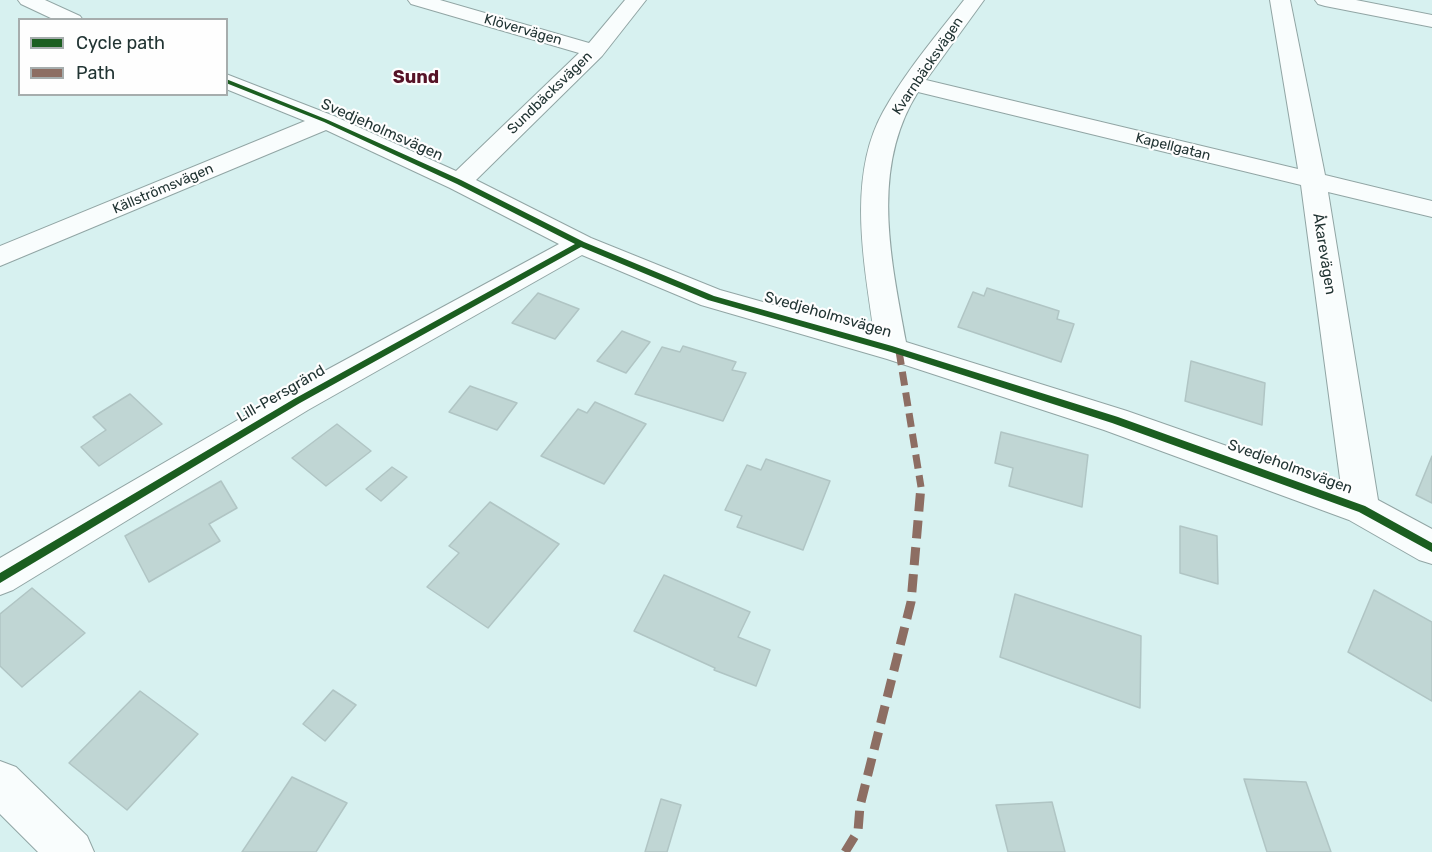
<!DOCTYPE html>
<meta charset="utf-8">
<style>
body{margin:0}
#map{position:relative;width:1432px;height:852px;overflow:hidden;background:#d7f1f0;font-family:Rubik,sans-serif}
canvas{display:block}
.legend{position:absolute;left:18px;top:18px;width:210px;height:78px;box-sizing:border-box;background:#fefefe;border:2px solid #a6adad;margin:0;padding:8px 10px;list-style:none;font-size:18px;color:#213433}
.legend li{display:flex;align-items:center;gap:12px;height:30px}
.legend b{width:30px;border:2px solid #a6adad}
</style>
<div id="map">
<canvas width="1432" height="852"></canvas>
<ul class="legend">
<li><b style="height:8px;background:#1b5e20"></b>Cycle path</li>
<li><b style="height:8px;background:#8d6e63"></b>Path</li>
</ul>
</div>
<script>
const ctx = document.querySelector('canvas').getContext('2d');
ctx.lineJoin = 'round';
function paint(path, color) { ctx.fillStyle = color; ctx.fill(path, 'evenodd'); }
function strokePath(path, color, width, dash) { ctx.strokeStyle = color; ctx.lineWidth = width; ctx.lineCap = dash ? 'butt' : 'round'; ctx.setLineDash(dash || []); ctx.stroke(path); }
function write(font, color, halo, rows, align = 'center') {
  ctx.font = font + ' Rubik,sans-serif'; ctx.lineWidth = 4.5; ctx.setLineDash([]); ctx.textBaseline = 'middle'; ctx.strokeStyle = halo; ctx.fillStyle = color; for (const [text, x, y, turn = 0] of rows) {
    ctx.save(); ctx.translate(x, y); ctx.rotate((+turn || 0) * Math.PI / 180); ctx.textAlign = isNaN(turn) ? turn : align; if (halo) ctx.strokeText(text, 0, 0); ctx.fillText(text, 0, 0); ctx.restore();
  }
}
const building = new Path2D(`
 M987,288l72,23 -2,8 17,5 -13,38 -103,-35 15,-35 11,4z
 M538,293l41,16 -24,30 -43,-16z
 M622,331l28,11 -24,31 -29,-12z
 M683,346l53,16 -4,8 14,3 -23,48 -88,-27 27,-47 18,5z
 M1191,361l74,22 -3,42 -77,-24z
 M470,386l47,17 -20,27 -48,-18z
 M130,394l32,30 -63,42 -18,-19 25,-17 -13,-13z
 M595,402l51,22 -42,60 -63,-28 37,-47 9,4z
 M337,424l34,27 -45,35 -34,-28z
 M1001,432l87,23 -6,52 -73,-21 4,-18 -18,-5z
 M1432,456v47l-16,-8z
 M766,459l64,22 -27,69 -66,-23 5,-11 -17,-6 22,-45 14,5z
 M392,467l15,10 -26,24 -15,-12z
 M221,481l16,27 -28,16 11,17 -71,41 -24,-46z
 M490,502l69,42 -71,84 -61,-41 32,-34 -10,-7z
 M1180,526l37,10 1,48 -38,-11z
 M664,575l86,37 -12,25 32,13 -14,36 -42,-16 1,-2 -81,-37z
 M32,588l53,45 -63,54 -22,-21v-52z
 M1374,590l58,32v79l-84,-49z
 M1015,594l126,42 -1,72 -140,-51z
 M333,690l23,15 -31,36 -22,-17z
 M140,691l58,43 -71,76 -58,-47z
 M292,777l55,26 -31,49h-74z
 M1244,779l62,3 25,70h-64z
 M661,799l20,6 -14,47h-22z
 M1052,802l13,50h-57l-12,-47z`);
paint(building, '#c0d6d4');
strokePath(building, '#b0c5c4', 1.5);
const street = new Path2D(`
 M18,0h27l35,16 3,4h-28l-34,-16z
 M408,0h32l149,43 36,-43h21l-44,56 -126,124 115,58 129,52 154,43c-10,-71 -27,-156 9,-221 22,-40 53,-76 81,-112h20l-58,80 372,89 -28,-169h20l35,175 107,26v16l-104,-25 50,308 54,29v35l-13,-4 -70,-40 -245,-90 -217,-71 -186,-54 -119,-50 -274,155 -295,180 -13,5v-37l286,-166 273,-148 -109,-56 -124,-58 -326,136v-20l305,-125 -79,-32v-15l108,42 122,55 123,-118 -168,-49zM918,92l383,93 40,301 -214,-75 -221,-69c-15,-83 -36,-174 12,-250z
 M1315,0h41l76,15v12l-107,-21 -7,-2z
 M0,761l16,6 71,69 7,16h-56l-38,-38z`);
strokePath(street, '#91a5a4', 2);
paint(street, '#f9fdfd');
strokePath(new Path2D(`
 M899,351l22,136`), '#8d6e63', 7, [14, 7]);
strokePath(new Path2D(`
 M845,852l13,-21 2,-25 51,-204 10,-116`), '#8d6e63', 9, [18, 9]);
paint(new Path2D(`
 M226,79l102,41 133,60 123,62 130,54 178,50 226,71 247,89 67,37v9l-73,-40 -247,-89 -221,-71 -183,-52 -127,-53 -281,156 -300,180v-10l294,-174 281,-155 -118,-60 -133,-62 -98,-39z`), '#1b5e20');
write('14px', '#213433', '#fefefe', [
 ["Klövervägen",523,30,16],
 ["Kvarnbäcksvägen",928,66,-56],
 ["Sundbäcksvägen",550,93,-44],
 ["Kapellgatan",1173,147,14],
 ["Källströmsvägen",163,189,-23]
]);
write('15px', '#213433', '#fefefe', [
 ["Svedjeholmsvägen",382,130,24],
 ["Åkarevägen",1324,254,81],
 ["Svedjeholmsvägen",828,315,16],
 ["Lill-Persgränd",281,394,-30],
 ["Svedjeholmsvägen",1290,467,20]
]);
write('bold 18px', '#571327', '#fefefe', [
 ["Sund",416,78]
]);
</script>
